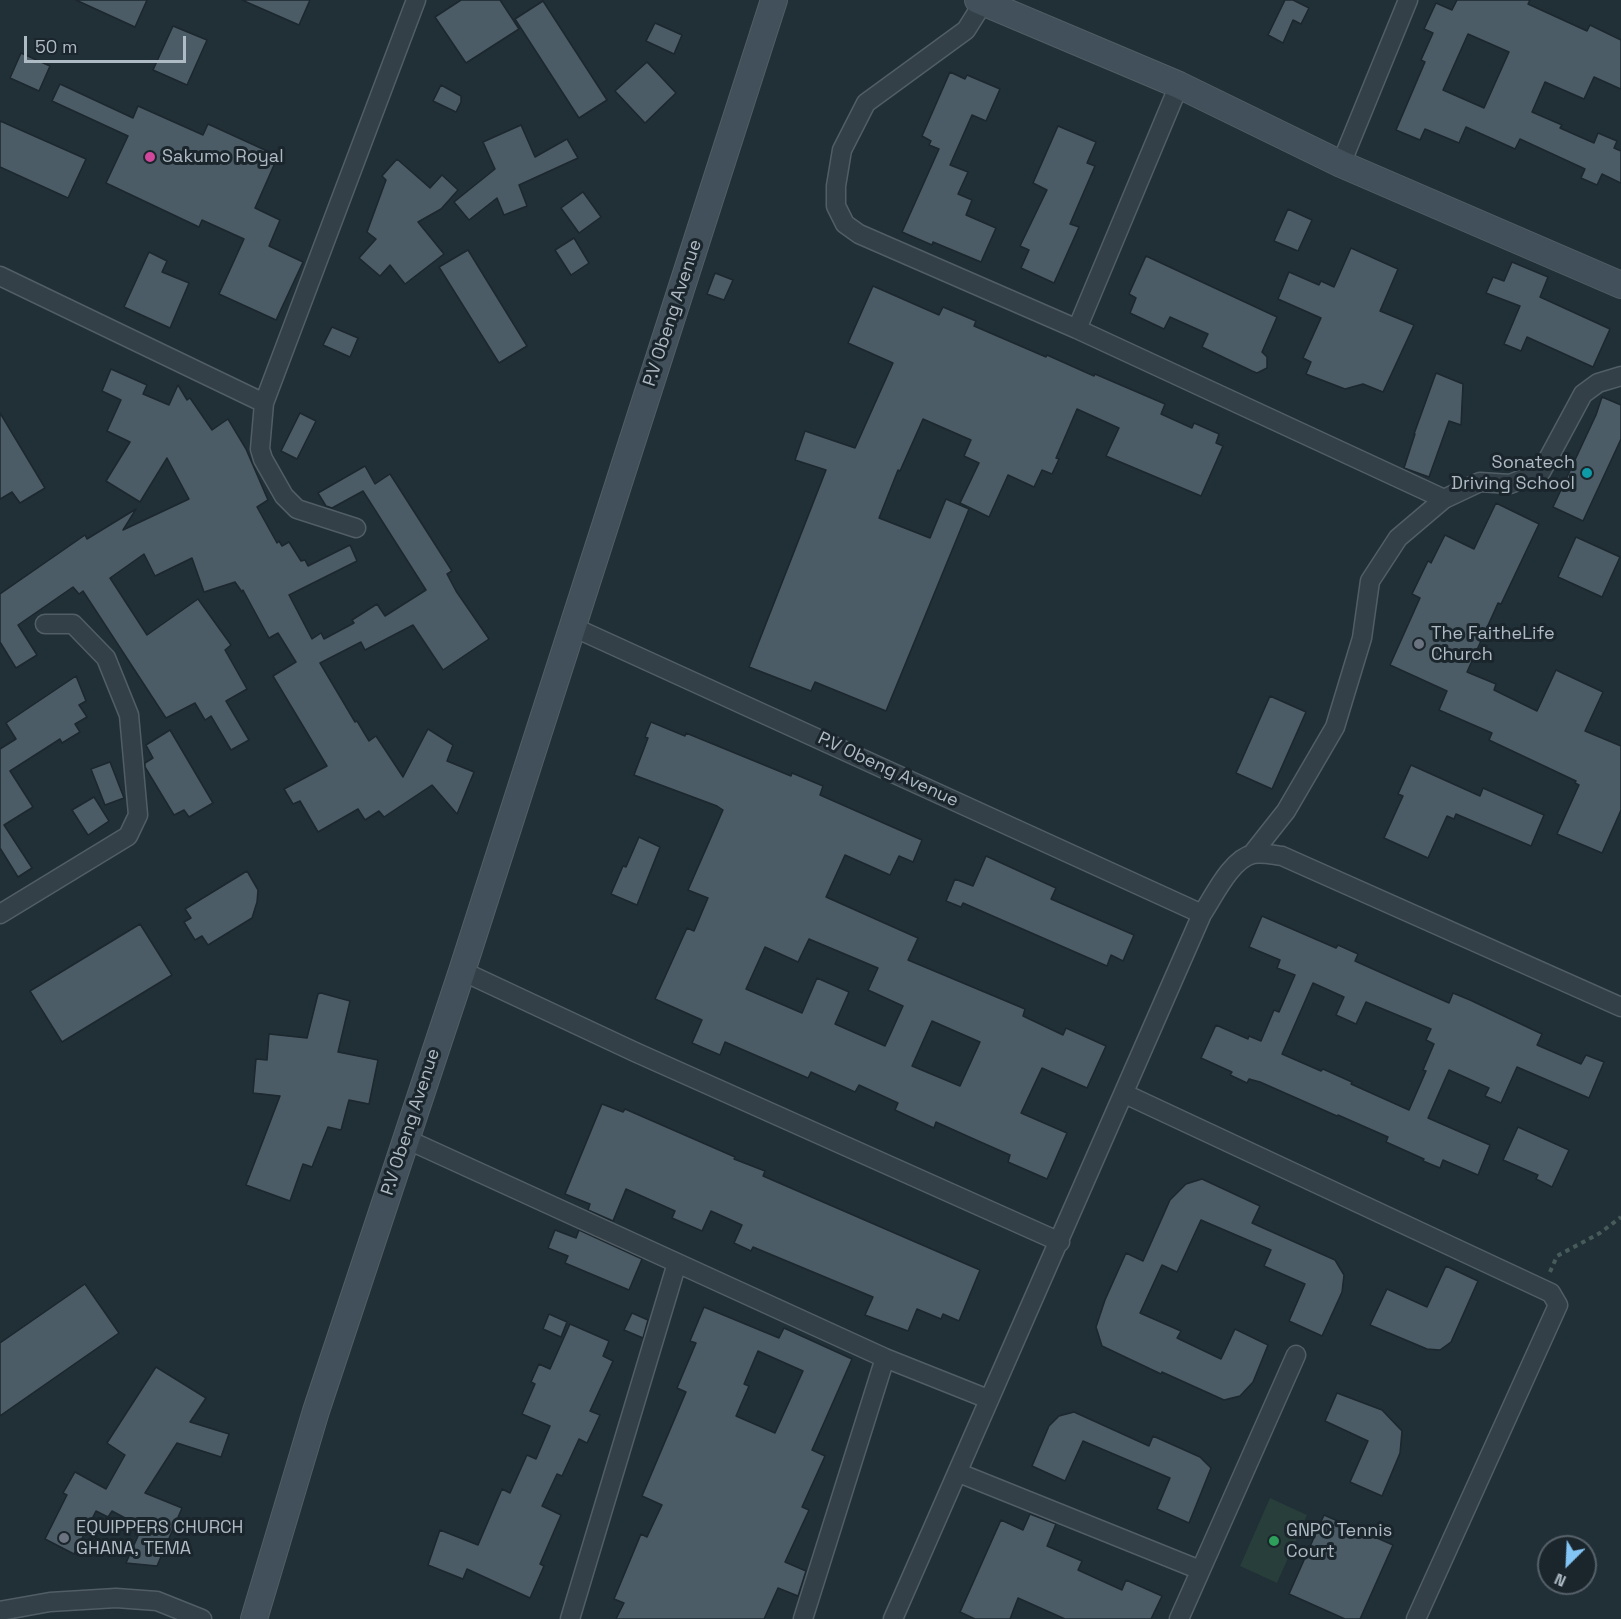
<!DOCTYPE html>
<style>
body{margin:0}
#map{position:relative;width:1621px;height:1619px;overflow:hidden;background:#212f37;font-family:"Space Grotesk",sans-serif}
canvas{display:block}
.north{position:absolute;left:1537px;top:1535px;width:60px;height:60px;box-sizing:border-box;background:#1a252c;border:2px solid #566169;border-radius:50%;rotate:204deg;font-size:16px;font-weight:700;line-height:24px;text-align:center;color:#afbbc4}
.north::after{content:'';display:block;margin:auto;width:21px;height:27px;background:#83c5f5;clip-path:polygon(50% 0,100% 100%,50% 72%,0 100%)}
.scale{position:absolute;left:24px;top:36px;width:162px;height:27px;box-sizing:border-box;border:3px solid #afbbc4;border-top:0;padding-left:8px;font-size:18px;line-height:21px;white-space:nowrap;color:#afbbc4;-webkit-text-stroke:4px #1a252c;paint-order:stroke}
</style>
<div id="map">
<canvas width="1621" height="1619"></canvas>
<div class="north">N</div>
<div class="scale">50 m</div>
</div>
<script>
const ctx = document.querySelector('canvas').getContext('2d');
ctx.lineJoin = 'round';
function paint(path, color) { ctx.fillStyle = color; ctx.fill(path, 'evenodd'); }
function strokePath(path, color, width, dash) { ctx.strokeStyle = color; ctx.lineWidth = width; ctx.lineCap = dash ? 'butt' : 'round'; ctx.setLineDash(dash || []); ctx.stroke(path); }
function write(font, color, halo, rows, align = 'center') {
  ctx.font = font + ' "Space Grotesk",sans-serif'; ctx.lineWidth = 6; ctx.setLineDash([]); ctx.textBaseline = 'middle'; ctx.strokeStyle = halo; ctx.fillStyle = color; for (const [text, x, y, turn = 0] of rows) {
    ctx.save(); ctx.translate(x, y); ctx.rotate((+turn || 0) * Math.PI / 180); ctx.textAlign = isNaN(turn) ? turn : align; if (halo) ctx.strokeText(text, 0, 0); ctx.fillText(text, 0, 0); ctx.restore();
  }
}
paint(new Path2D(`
 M1270,1498l37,17 -30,68 -37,-17z`), '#273e3a');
const building = new Path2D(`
 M76,0h71l-12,27z
 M242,0h68l-11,25z
 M461,0h39l19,29 -53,34 -31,-46z
 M1285,0h8l16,8 -8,16 -8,-4 -10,23 -15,-8z
 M1457,0h73l-2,4 59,27 3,-6 31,15v49l-27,-12 -10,22 -39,-17 -13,30 30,13 -2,3 34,15 4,-10 19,8 -3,7 7,3v32l-19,-9 -5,11 -16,-7 4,-9 -65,-30 -5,10 -49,-22 -7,16 -34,-14 -5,11 -24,-10 29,-68 -4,-2 12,-27 -9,-4 12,-26 16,7zM1468,34l41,18 -25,56 -41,-18z
 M543,1l64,99 -28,18 -64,-99z
 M655,23l27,12 -8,19 -28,-13z
 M173,26l34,14 -20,45 -34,-15z
 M21,53l29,13 -11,25 -29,-13z
 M647,62l29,31 -31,30 -30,-32z
 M950,72l15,7 2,-4 33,14 -14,32 -14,-6 -22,50 18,7 -10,22 14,6 -6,15 30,13 -15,34 -48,-20 -1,3 -30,-13 37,-83 -10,-4 2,-4 -9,-5z
 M60,84l73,34 5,-12 65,29 5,-11 70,32 -23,52 25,12 -11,26 34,16 -27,58 -57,-26 25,-55 -42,-19 -3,7 -93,-44 22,-47 -76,-35z
 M441,85l20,11v6l-5,10 -23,-11z
 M0,121l86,38 -18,39 -68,-31z
 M521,125l14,32 32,-18 11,19 -59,27 8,21 -23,9 -7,-17 -28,22 -15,-18 41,-33 -12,-27z
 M1058,126l38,16 -9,21 8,3 -25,58 9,3 -25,56 -33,-15 8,-18 -9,-4 27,-56 -14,-7z
 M397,159l33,29 12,-13 16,15 -17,19 -23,13 26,32 -39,30 -15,-19 -10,11 -21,-18 17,-19 -9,-7 19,-52 -4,-4z
 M583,192l18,25 -22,16 -18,-25z
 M1288,209l24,11 -14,31 -24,-10z
 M574,238l15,25 -18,12 -16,-25z
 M1351,248l47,21 -18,42 34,14 -31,67 -20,-8 -18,5 -39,-15 5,-12 -8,-4 18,-40 -43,-19 11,-27 30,13 2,-4 13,6z
 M468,250l59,96 -28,17 -60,-96z
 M149,252l18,9 -5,11 27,11 -19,45 -46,-21z
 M1146,256l131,61 -15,35 5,5v11l-10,5 -5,-2 -50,-24 6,-13 -38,-17 -6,12 -34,-16 6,-15 -7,-4z
 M1512,262l36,15 -8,20 70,32 -17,38 -66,-30 -6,14 -17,-7 16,-38 -34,-13 7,-16 11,4z
 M715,273l18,7 -9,20 -17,-6z
 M873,286l66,29 4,-8 33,14 -2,5 72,31 1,-2 47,21 1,-2 70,30 -4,10 31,14 2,-5 25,11 -3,9 7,3 -22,50 -95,-40 13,-28 -42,-19 -21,49 3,1 -7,15 -10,-4 -8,17 -26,-12 -19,42 -29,-14 19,-40 -15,-7 7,-16 -48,-21 -23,52 -2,-1 -19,48 51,20 16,-39 23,10 -83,202 -71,-29 -4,9 -62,-24 77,-197 -31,-10 10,-29 50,17 38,-85 -45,-20z
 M332,327l26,11 -8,19 -27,-12z
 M111,369l36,16 -4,9 26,11 9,-20 9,15 3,-2 22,32 16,-11 18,30 22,51 -11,7 20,36 2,-2 3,5 7,-4 12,19 4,-1 3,6 42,-21 7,16 -68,34 23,44 9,-6 3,6 30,-16 -2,-3 25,-16 8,12 41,-26 -63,-99 -31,17 -6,-2 -8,-13 47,-27 10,18 15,-10 62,97 -5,3 9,17 33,48 -46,31 -30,-45 -48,25 -4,-8 -41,21 35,59 2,-1 12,20 7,-5 27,41 25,-48 25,16 -6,16 27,11 -17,42 -25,-29 -48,32 -5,-6 -14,9 -7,-11 -40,23 -18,-31 -7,3 -9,-15 43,-23 -54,-90 23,-14 -18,-29 -9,5 -26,-48 -1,2 -7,-10 -31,10 -12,-34 -37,18 -11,-22 -34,24 37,57 51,-36 33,46 -6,5 22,39 -21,12 23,39 -18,10 -20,-34 -6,4 -10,-17 -29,15 -83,-127 -4,3 -6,-7 -55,38 19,30 -21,13 -16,-26v-48l85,-59 2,4 49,-30 -13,21 66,-31 -22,-41 -27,44 -34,-21 24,-39 -23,-11 14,-31 -19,-9z
 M1436,373l27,11 -2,41 -12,-4 -20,56 -25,-9 11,-34h-1z
 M1602,397l19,8v34l-38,82 -30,-14 43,-92z
 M0,413l45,75 -25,15 -8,-11 -12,7z
 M300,413l16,8 -19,38 -16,-8z
 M1496,503l43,21 -38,80 -3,-1 -31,69 29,12 -2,6 43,21 19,-41 47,22 -18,39 36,15v64l-19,43 -45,-19 22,-49 -4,-2 1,-2 -87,-41 3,-7 -53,-23 8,-19 -57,-26 30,-67 -8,-4 16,-33 3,2 14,-28 29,14z
 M1576,537l44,20 -18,40 -44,-20z
 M76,676l10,25 -7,4 8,12 -12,7 5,8 -18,11 -2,-4 -50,32 23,36 -29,18 28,43 -14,9 -18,-29v-99l16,-10 -10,-16z
 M1270,696l36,16 -34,77 -36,-16z
 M651,722l34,14 1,-3 105,43 1,-3 31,13 -3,9 102,45 -9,22 -14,-6 -9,19 -45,-20 -19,42 92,41 -10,22 117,49 -2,7 40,19 3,-7 40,18 -19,42 -45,-20 -21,45 46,20 -20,46 -39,-17 2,-7 -34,-15 -40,-18 -2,6 -39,-18 3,-7 -39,-18 -4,7 -44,-20 -3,6 -83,-36 -5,13 -28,-12 10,-23 -47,-21 32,-71 7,3 14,-33 -20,-8 35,-80 -6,-4 -83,-31 14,-37 -3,-1zM809,939l69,29 -10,22 35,16 -18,40 -50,-22 14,-32 -32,-14 -15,35 -56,-24 19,-42 33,15zM932,1021l48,21 -20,44 -48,-20z
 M170,730l43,73 -24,14 -5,-7 -10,5 -29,-48v-4l8,-5 -7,-13z
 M110,762l14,36 -19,7 -14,-36z
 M1411,765l69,31 3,-8 61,27 -13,31 -75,-32 -2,5 -7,-3 -19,42 -44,-20 19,-42 -5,-2z
 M94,797l15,24 -21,14 -16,-25z
 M639,837l21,10 -23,58 -26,-11 12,-28 3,1z
 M986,856l70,32 -5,11 83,36 -11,26 -12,-6 -4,11 -144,-63 -2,4 -15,-6 9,-22 18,7z
 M247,871l11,19 -1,12 -5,16 -44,27 -6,-9 -7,4 -11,-18 7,-4 -6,-9z
 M1262,916l74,32 2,-3 20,9 -3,7 94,42 4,-10 17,7 72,34 -5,11 44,19 5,-9 18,7 -15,36 -72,-31 -16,36 -16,-7 4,-8 -40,-18 -21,48 62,27 -12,30 -35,-15 -3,8 -17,-7 1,-2 -38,-17 2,-5 -50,-22 -1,1 -77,-34 -11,-3 -2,4 -17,-8 2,-3 -31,-14 15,-33 32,14 1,-3 12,5 13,-31 5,2 16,-37 -18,-7 3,-8 -31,-13zM1313,983l31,14 -8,18 20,9 10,-22 65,27 -5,11 8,4 -11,26 3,1 -17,39 -58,-26 1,-2 -29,-13 -2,2 -39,-17z
 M140,924l32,51 -110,67 -32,-51z
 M321,993l29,8 -12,51 40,8 -9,44 -20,-4 -8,30 -13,-3 -16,40 -9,-3 -13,37 -44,-16 34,-89 -27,-3 3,-34 11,1 2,-26 38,4 11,-44z
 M602,1104l21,8 2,-3 110,48 -1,2 31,12 -2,5 217,94 -21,51 -16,-7 -2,5 -24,-10 -9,22 -43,-16 8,-18 -120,-50 -2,4 -17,-8 8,-18 -31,-14 -9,20 -30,-13 3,-7 -49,-22 -13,32 -25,-11 2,-6 -25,-10z
 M1518,1127l51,23 -17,37 -16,-8 2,-4 -35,-15z
 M1202,1179l58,27 -8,17 83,37 9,15 -2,17 -20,44 -33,-15 16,-37 -41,-18 7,-16 -70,-30 -24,52 -15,-7 -22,48 41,18 -4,7 44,21 14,-30 33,16 -15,37 -13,14 -16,4 -62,-28 -1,2 -59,-28 -6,-19 9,-27 21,-47 17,8 27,-61 16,-16z
 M555,1230l21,8 3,-8 63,29 -13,31 -64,-27 3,-7 -20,-8z
 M1446,1266l32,15 -27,61 -11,8 -13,-1 -57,-24 17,-36 40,18z
 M85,1284l34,49 -119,83v-73z
 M704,1307l75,31 5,-10 68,31 -40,91 13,6 -23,51 7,3 -24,52 21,9 -8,25 -20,-8 -14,31h-148l8,-16 -10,-4 27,-65 6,3 15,-32 -20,-9 44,-104 -9,-4 19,-45 -6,-2zM758,1351l45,20 -28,62 -39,-17 13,-30 -5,-2z
 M632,1313l16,7 -5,18 -19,-8z
 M549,1314l18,8 -6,15 -18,-8z
 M570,1324l39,17 -6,15 10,5 -23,50 10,4 -13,28 -8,-4 -17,37 -5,-2 -15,32 19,9 -21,49 4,2 -14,32 -63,-29 -4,10 -35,-14 12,-35 38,15 24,-56 8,4 17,-38 9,4 14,-33 -28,-12 13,-30 -4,-2 8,-18 11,5z
 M156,1367l50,31 -16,24 39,12 -8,23 -44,-14 -32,50 37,15 -25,58 -31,-3 16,-36 -30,-16 -4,6 -12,-6 -22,43 -29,-15 22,-44 -4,-2 12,-21 31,17 19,-34 -18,-12z
 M1337,1393l45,17 20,21 -2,22 -18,43 -32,-14 18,-41 -43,-20z
 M1074,1412l75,34 4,-10 47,21 11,11 -22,55 -32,-14 13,-31 -87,-37 -18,40 -33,-15 17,-40 10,-10z
 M1030,1514l26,10 -9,22 35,15 -4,9 44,20 4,-10 36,16 -11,23h-86l-47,-21 -8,21h-35l-15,-7 41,-92 22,10z
 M1324,1515l69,30 -33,74h-15l-56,-25z`);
paint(building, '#4c5c66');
strokePath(building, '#1c272e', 1.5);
const street = new Path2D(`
 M983,3l-17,27 -100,73 -24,47 -6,36v20l9,18 14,10 218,95 367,170
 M1341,164l67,-164
 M0,276l264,127
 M1077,329l102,-244
 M356,528l-59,-19 -13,-13 -21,-37 -3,-10 4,-46 152,-403
 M573,627l629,287
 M1252,854l34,-43 49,-84 27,-89 8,-57 28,-43 46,-39 36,-17 30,2 31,-12 42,-78 15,-11 23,-7
 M0,914l128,-78 10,-21 -9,-100 -23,-57 -33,-34h-28
 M462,971l173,81 425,190
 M1125,1094l426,199 7,12 -142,314
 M406,1139l479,219 103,41
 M959,1473l241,97
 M0,1611l50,-9 66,-4 41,3 45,18
 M570,1619l107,-356
 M803,1619l82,-261
 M893,1619l309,-705c12,-18 29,-55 51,-60 10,-2 20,1 29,2l339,151
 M1179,1619l117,-264`);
const secondary = new Path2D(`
 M978,0l201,85 162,79 280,121
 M254,1619l62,-208 146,-440 312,-971`);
strokePath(street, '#525e65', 21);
strokePath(secondary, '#525e65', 28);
strokePath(new Path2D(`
 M1550,1272l7,-16 43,-23 21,-16`), '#475c5a', 4, [4.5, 4.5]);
strokePath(street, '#344048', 18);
strokePath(secondary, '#42505b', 26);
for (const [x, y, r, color] of [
 [150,157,6,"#d1479c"],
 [1587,473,6,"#0f9aa8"],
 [1419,644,6,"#6b7280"],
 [64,1538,6,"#6b7280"],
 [1274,1541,6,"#2e9e5b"]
]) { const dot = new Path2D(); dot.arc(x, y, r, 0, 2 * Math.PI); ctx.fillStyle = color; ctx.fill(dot); strokePath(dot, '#1a252c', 2); }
write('18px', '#afbbc4', '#1a252c', [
 ["Sakumo Royal",162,157],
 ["Sonatech",1575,463,"right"],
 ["Driving School",1575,484,"right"],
 ["The FaitheLife",1431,634],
 ["Church",1431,655],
 ["EQUIPPERS CHURCH",76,1528],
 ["GHANA, TEMA",76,1549],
 ["GNPC Tennis",1286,1531],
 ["Court",1286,1552]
], 'left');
write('18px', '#afbbc4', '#1a252c', [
 ["P.V Obeng Avenue",673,313,-72],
 ["P.V Obeng Avenue",888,770,25],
 ["P.V Obeng Avenue",411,1122,-72]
]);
</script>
